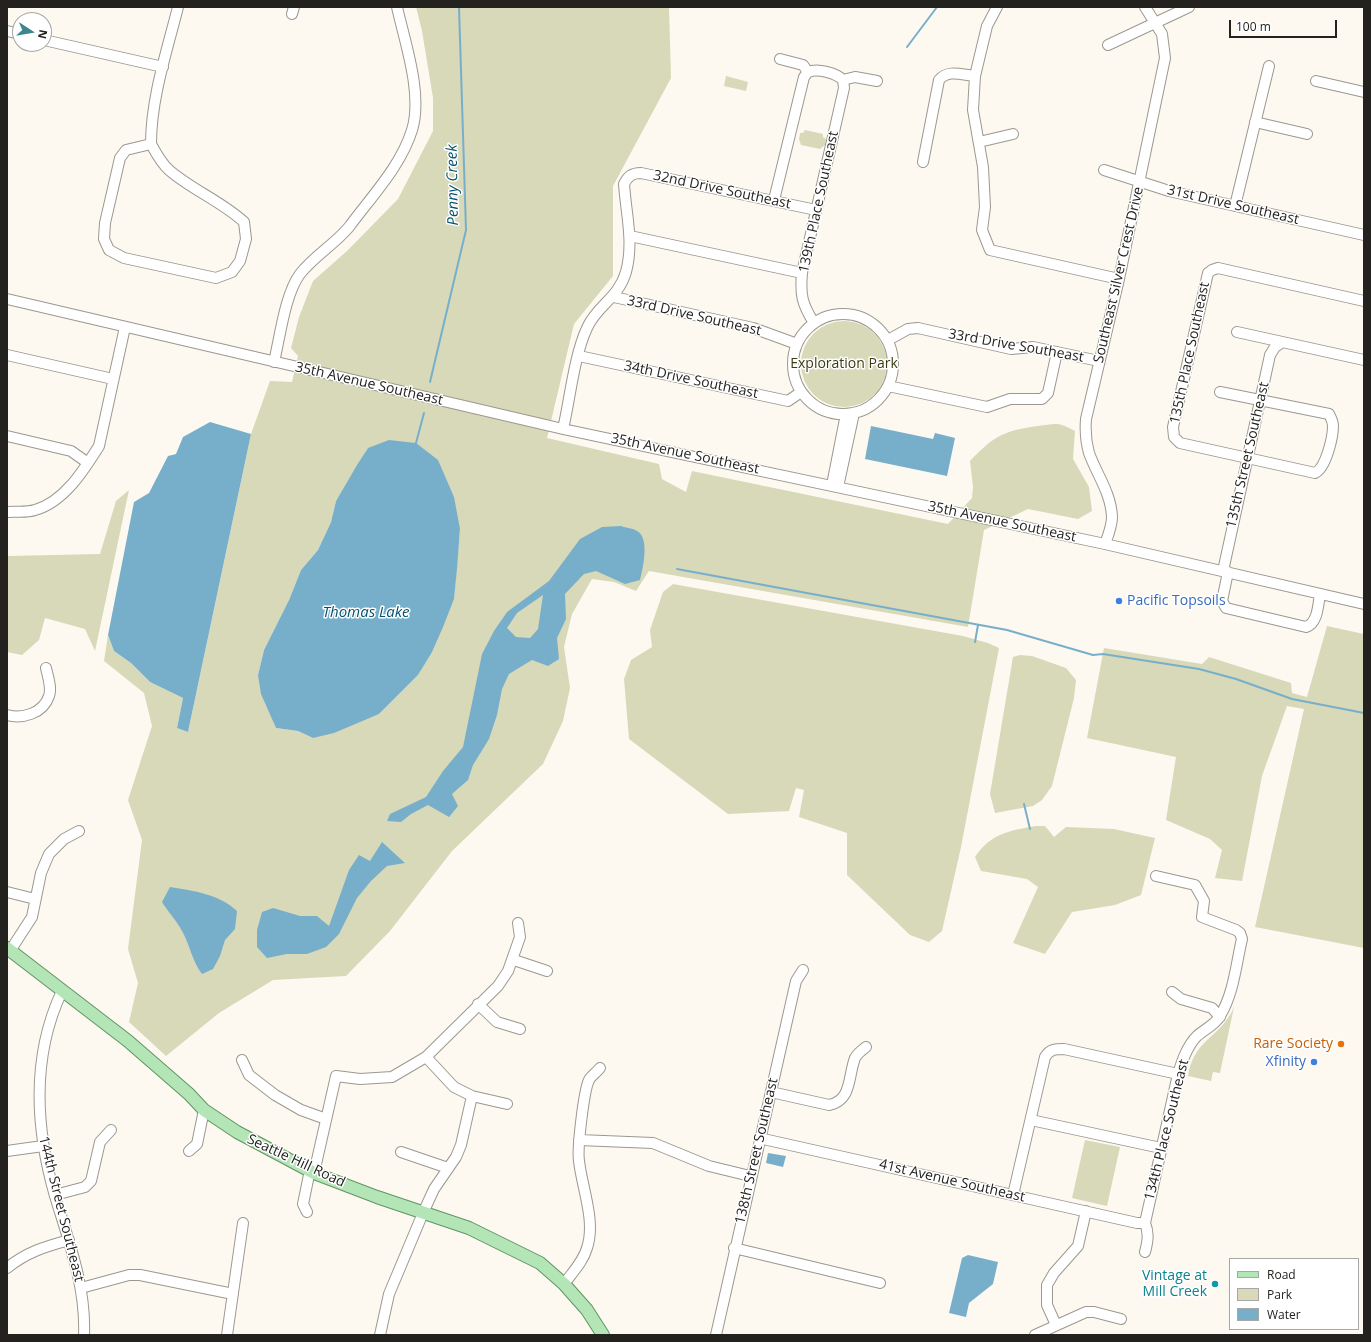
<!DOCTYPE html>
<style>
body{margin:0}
#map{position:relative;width:1371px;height:1342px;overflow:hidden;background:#fdf9f1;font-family:"Open Sans",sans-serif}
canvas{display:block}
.frame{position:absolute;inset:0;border:8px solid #24221f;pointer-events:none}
.legend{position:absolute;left:1229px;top:1258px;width:130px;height:72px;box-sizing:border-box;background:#fff;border:1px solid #a7a7a5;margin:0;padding:5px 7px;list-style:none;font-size:12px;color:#24221f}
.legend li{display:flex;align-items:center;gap:8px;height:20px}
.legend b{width:20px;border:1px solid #a7a7a5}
.north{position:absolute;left:12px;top:12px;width:40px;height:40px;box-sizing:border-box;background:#fff;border:1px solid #a7a7a5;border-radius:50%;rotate:102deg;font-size:11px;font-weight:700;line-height:16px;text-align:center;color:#24221f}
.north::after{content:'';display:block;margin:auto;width:14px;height:18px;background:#3e858c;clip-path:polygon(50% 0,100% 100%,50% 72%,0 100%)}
.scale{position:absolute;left:1229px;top:20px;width:108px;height:18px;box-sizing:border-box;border:2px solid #24221f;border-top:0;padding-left:5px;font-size:12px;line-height:14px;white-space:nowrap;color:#24221f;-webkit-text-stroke:3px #fff;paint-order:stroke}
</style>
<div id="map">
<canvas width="1371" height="1342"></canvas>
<div class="frame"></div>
<ul class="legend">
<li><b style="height:5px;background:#b3e5b6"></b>Road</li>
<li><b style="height:11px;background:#d7d9b9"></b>Park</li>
<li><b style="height:11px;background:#77afcb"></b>Water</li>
</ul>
<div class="north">N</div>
<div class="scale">100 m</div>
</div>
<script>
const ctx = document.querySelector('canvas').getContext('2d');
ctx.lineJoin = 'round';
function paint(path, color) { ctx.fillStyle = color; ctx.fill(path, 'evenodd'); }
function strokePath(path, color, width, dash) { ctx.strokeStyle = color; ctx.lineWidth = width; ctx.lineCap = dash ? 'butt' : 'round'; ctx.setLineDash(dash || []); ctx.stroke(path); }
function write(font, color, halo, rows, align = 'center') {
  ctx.font = font + ' "Open Sans",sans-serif'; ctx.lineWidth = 3; ctx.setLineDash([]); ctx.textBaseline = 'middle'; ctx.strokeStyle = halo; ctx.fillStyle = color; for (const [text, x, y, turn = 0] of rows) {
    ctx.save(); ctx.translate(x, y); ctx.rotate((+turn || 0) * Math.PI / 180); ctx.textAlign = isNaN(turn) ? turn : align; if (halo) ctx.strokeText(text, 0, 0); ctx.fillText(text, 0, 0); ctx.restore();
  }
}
paint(new Path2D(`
 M416,7h253l2,71 -58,108v90l-39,48 -27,114 112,26 3,15 24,13 6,-21 256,53 24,-26 1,-11 -3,-26c24,-25 33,-30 67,-35 19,-2 20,-5 38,5l-2,28 16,28 3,24 -14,8 -50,-10 -44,21 -16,97 -319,-56 -13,20 -22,-9 -22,-3 -20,35 -8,33 6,41 -7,33 -20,43 -91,87 -62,80 -44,45 -73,4 -54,33 -53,43 -37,-34 9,-39 -10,-34 14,-109 -14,-40 24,-74 -8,-33 -40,-32 4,-26 6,16 17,12 19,19 33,16 -6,30 11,4 63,-298 19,-53 22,1 6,-26 -7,-8 8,-31 14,-36 34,-30 51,-52 35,-68v-33l-11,-67zM368,448l92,81 -6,70 -36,76 -39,39 -66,24 -15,-7 -22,-3 -18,-53 6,-25 25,-50 12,-30 17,-20 13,-28 5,-21z
 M726,76l22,6 -2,9 -22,-5z
 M805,130l18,4v3l3,2 -1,6 -5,4 -19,-4 -2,-6 1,-6h3z
 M801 364a43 43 0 1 1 86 0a43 43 0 1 1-86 0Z
 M129,490l-34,161 -10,-22 -40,-11 -6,22 -17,15 -15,-3v-96l93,-2 16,-53z
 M673,584l290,52 25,7 11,5 -38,199 -19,84 -13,11 -19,-7 -63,-60v-42l-48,-16 5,-27 -8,-2 -7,23 -61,3 -99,-75 -5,-60 7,-19 21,-13 -2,-17 13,-38z
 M1327,626l37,8v314l-109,-21 49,-218 -17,-3 -25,70 -20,105 -27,-3 7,-28 -12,-11 -44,-19 10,-63 -89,-19 17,-90 98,16 7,-7 82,26 1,10 15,4z
 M1020,655l12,1 34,12 10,12 -2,18 -22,88 -10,14 -9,6 -38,7 -5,-19 23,-137z
 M1035,826h10l9,11 12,-10 48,2 41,9 -14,57 -26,10 -43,7 -27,42 -32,-11 25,-56 -11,-8 -46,-8 -6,-14c16,-24 34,-26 60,-31z
 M1234,1007l-14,66 -7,-1 -2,9 -23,-5c6,-38 32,-37 46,-69z
 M1085,1140l35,7 -13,59 -35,-8z`), '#d7d9b9');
paint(new Path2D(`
 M210,422l41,12 -63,298 -11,-4 6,-30 -33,-16 -19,-19 -17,-12 -6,-16 26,-133 15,-9 19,-37 8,-2 7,-17z
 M871,426l62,13 2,-6 20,5 -8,38 -82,-17z
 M389,440l27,3 22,17 16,37 6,32 -3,40 -3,30 -11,28 -11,25 -14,23 -39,39 -45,19 -21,5 -15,-7 -22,-3 -15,-34 -3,-19 6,-25 25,-50 12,-30 17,-20 13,-28 5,-21 21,-36 11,-17z
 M621,526c5,2 12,2 16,5 13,7 6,37 3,49l-15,4 -29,-13 -12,3 -19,20 1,25 -9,19 2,21 -11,7 -16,-6 -23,14 -7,15 -5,26 -8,24 -16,26 -5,15 -16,14 6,12 -9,11 -21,-12 -17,9 -10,8 -14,-1 3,-7 36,-17 17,-26 20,-24 19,-93 12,-23 13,-19 42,-31 31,-42 22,-12zM543,595l-5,34 -8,9 -14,-1 -9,-9 10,-15z
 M382,842l23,21 -18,3 -16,15 -14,17 -18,36 -13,13 -19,7h-20l-20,4 -10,-11v-17l5,-18 11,-4 27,8h17l12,10 20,-56 10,-15 11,6z
 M170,887c24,4 49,7 67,24l-2,18 -10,11 -5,16 -7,13 -11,5c-10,-13 -12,-29 -20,-43 -5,-10 -14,-19 -20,-29z
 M768,1153l18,3 -3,11 -17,-4z
 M968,1255l30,7 -5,22 -24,19 -3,14 -17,-4 13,-55z`), '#77afcb');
strokePath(new Path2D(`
 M907,47l30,-40
 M430,382l36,-152 -7,-223
 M416,443l8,-30
 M677,569l330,61 86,25 10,-1 96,15 37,10 56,20 72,14
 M975,642l3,-17
 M1024,804l6,25`), '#77afcb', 2);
const minor = new Path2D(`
 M997,7l-10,19 -12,50 -2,34 10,57 2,40 -3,23 8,20 129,29
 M292,14l2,-7
 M7,31l13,3
 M44,40l119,27
 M1108,45l81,-38
 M780,59l23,6 5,7c10,-4 28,1 35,8l12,-3 22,4
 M1316,81l48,11
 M1255,122l52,12
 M979,142l34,-8
 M151,144c5,9 10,19 18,26 23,20 52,31 75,52l2,17 -6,22 -8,11 -16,6 -92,-20 -15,-8 -5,-11 1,-16 15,-65 6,-8 25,-6c0,-46 16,-93 27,-137
 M923,162l16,-82c9,-11 23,-5 36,-4
 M1104,170l65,21 195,44
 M774,200l30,-123 4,-5
 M1235,206l34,-140
 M630,236l172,37
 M614,297l139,31 44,16
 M7,299l556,130 542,115 259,60
 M793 364a50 50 0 1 1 100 0a50 50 0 1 1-100 0Z
 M814,323c-12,-19 -14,-28 -12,-50l42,-185 -1,-8
 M1237,332l127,28
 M888,340l20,-11 10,-1 93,21 22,-2 66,14
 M7,355l106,24
 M579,356l209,45 13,-9
 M274,362c6,-25 11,-68 26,-88 14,-18 35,-30 49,-47 22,-30 52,-61 63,-97 11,-36 -7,-87 -15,-123
 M888,386l99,21 23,-8h32l6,-6 9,-41
 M1220,392l109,22c2,4 4,7 4,12 0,11 -7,42 -18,47l-135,-30 -6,-6 -1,-10 35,-154 4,-3 6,-2 146,33
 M563,429c7,-30 11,-73 24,-101 10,-23 31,-29 39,-56 8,-30 0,-58 -2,-88 4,-8 8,-11 17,-11l175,37
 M7,436l64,15 17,12
 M832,485l14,-71
 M838,487l16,-74
 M7,512c9,-1 19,1 28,-2 29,-8 49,-40 64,-64l26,-119
 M1105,544c3,-8 7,-18 7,-27 -1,-24 -15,-42 -23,-64 -3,-11 -4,-22 -3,-34l33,-140 46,-221 -3,-24 -17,-27
 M1223,571l47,-216 5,-8 6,-4
 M1228,572l-6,29 4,7 80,19c12,-4 12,-22 14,-33
 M7,715c15,4 36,-1 42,-19 3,-8 -1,-19 -3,-28
 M7,892l28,7
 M10,951l22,-34 9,-44 8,-19 15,-15 15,-8
 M514,960l33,11
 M62,991c-31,66 -27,136 -7,205 14,46 31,91 29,139
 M1172,992l9,7 31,9 8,9
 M478,1004l19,18 23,7
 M426,1057l28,30 18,9 35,8
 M242,1060l7,15 26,20 26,15 25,9
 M771,1092l58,13c23,-4 19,-29 26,-47 2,-4 7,-8 11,-11
 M1031,1120l130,28
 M759,1138l378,85h8
 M579,1140l74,3 56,23 41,10
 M7,1151l36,-5
 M189,1151l8,-7 7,-34
 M401,1152l47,16
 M314,1173l22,-97 24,3 32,-2 34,-20 72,-71 10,-15 12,-34 -2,-14
 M55,1195l30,-8 6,-6 9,-39 11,-12
 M1013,1195l32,-138c5,-8 10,-8 19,-8l114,25
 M307,1212l-4,-8 7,-34
 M734,1248l146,35
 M1145,1252c3,-11 4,-19 0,-29l33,-149c4,-13 9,-28 19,-38 8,-7 18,-11 23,-20 14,-23 16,-52 22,-77l-2,-6 -4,-3 -34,-13 2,-16 -9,-16 -39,-9
 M7,1268c20,-16 37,-21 62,-28
 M564,1284c8,-11 19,-22 23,-36 9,-27 -5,-60 -8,-87 -2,-13 5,-71 10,-81 2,-4 8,-8 11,-12
 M81,1288l48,-13h11l93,19
 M1056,1325l-9,-20v-20l7,-12 24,-27 8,-35
 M227,1335l16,-112
 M380,1335l9,-41 34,-81 11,-24 22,-32 5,-12 11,-49
 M716,1335l80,-354 7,-11
 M1035,1335l51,-23h8l27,7`);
const major = new Path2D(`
 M7,948l121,93 61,53 15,16 33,22 77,41 63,24 92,31 71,35 24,21 23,26 16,25`);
strokePath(minor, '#9c9890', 12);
strokePath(major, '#609561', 14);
strokePath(minor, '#fff', 10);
strokePath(major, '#b3e5b6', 12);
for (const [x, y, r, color] of [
 [1119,601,4,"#3f7fe0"],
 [1341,1044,4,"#e8710a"],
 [1314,1062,4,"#3f7fe0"],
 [1215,1284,4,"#0f9aa8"]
]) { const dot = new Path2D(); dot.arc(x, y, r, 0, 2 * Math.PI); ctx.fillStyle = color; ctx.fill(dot); strokePath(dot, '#fff', 1.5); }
write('14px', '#24221f', '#fff', [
 ["32nd Drive Southeast",722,190,12],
 ["139th Place Southeast",819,202,-78],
 ["31st Drive Southeast",1233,205,13],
 ["Southeast Silver Crest Drive",1119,275,-77],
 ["33rd Drive Southeast",694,316,13],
 ["33rd Drive Southeast",1016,346,10],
 ["135th Place Southeast",1190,353,-78],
 ["34th Drive Southeast",691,380,12],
 ["35th Avenue Southeast",369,384,13],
 ["35th Avenue Southeast",685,454,12],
 ["135th Street Southeast",1248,455,-77],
 ["35th Avenue Southeast",1002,522,12],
 ["134th Place Southeast",1167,1130,-76],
 ["138th Street Southeast",757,1151,-77],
 ["Seattle Hill Road",296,1161,25],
 ["41st Avenue Southeast",952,1181,13],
 ["144th Street Southeast",61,1209,76]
]);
write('14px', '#3a3b11', '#fff', [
 ["Exploration Park",844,364]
]);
write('14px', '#366cbe', '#fff', [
 ["Pacific Topsoils",1127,601],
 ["Xfinity",1306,1062,"right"]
], 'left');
write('14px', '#c56008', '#fff', [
 ["Rare Society",1333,1044]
], 'right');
write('14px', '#0d838f', '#fff', [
 ["Vintage at",1207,1276],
 ["Mill Creek",1207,1292]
], 'right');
write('italic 15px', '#04526e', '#fff', [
 ["Penny Creek",453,185,-91],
 ["Thomas Lake",366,613]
]);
</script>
